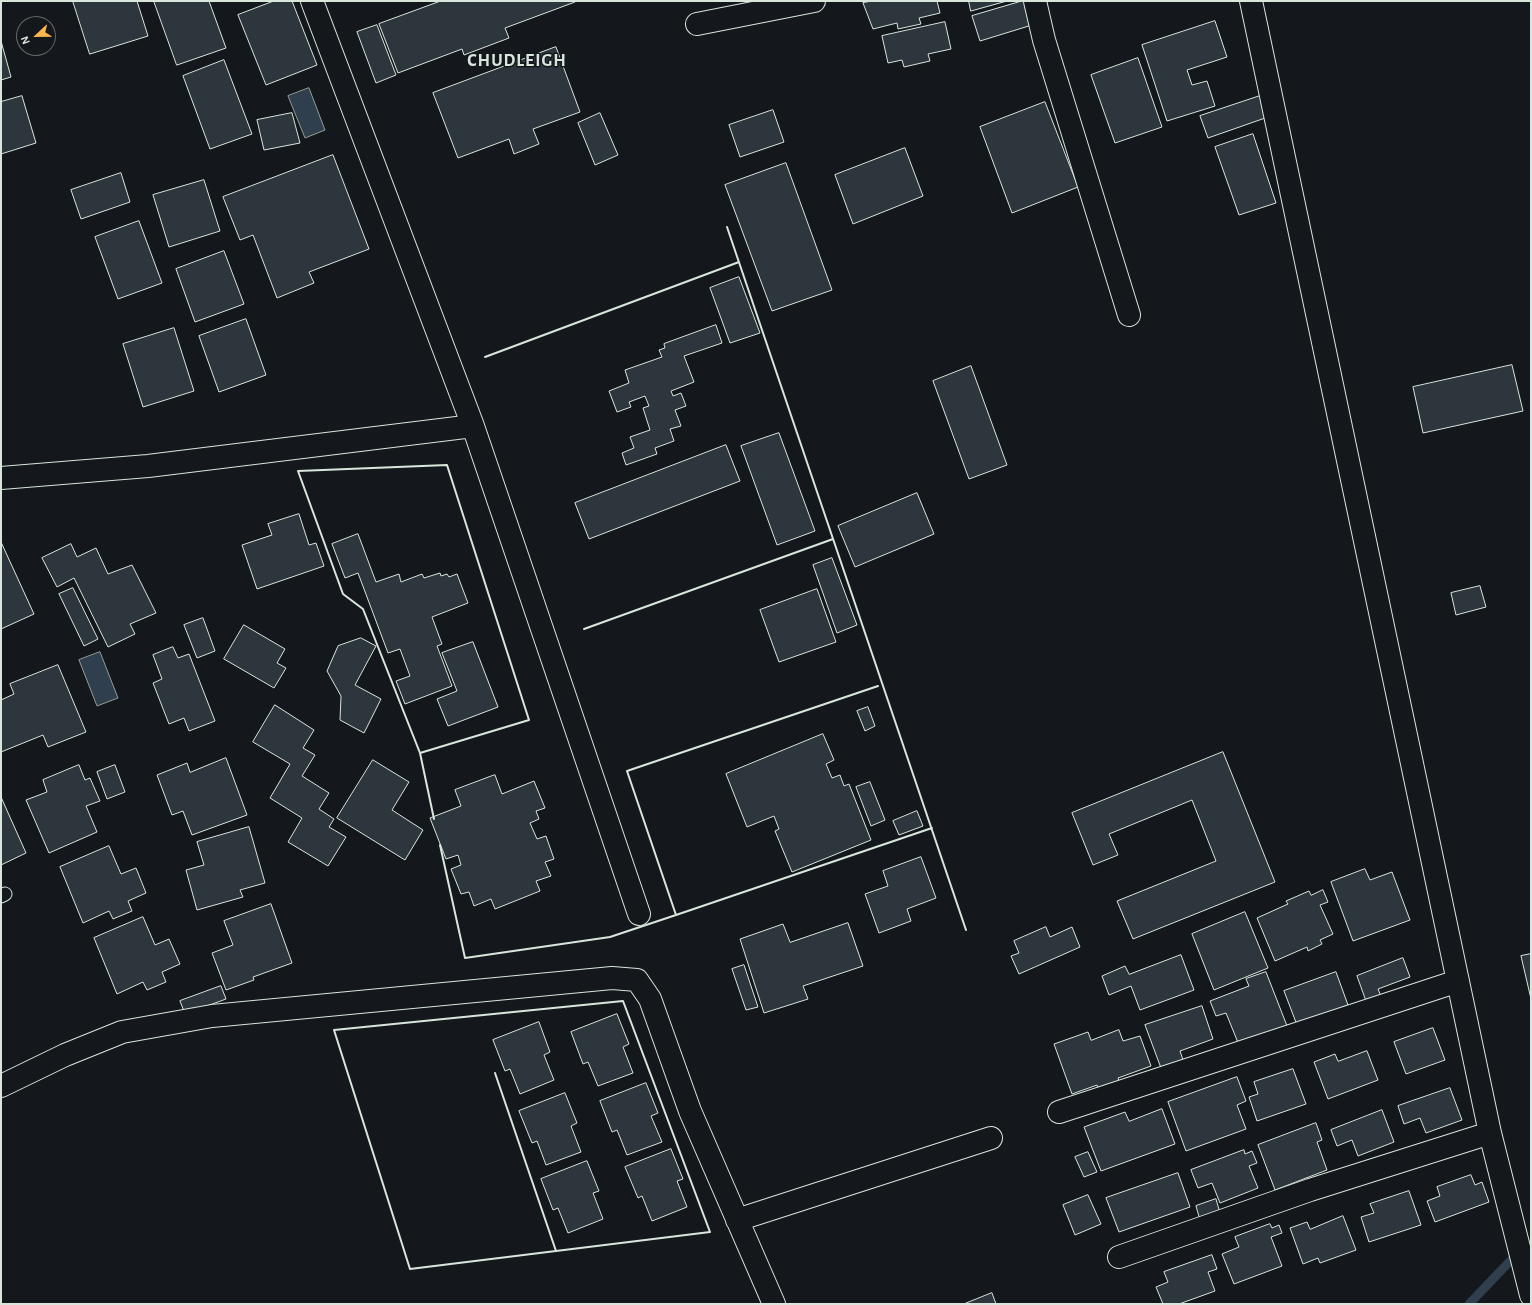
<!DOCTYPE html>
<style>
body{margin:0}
#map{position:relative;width:1532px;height:1305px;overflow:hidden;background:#14181c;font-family:"Alegreya Sans",sans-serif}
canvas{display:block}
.frame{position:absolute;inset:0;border:2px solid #d8e6dc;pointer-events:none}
.north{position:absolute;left:16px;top:16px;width:40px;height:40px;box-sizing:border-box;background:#14181c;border:1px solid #626a69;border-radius:50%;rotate:248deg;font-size:11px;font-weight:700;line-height:16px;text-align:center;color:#d8e6dc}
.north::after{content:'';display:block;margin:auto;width:14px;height:18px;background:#ffb74d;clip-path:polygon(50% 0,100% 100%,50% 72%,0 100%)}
</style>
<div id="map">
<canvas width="1532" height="1305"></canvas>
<div class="frame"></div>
<div class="north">N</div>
</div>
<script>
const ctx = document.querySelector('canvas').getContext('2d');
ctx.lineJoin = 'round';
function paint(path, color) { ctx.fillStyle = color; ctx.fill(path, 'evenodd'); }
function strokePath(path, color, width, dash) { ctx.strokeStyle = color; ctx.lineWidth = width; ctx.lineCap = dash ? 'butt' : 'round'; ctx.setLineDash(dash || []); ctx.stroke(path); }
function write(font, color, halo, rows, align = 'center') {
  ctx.font = font + ' "Alegreya Sans",sans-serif'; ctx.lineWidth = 3; ctx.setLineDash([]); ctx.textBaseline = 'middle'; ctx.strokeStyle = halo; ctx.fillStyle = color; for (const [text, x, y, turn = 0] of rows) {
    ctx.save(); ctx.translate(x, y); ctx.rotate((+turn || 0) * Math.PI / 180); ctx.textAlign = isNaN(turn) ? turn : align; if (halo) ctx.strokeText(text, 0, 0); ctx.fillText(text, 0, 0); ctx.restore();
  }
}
const water = new Path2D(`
 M309,88l16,42 -20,8 -17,-42z
 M100,652l18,46 -21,8 -18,-46z`);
paint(water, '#2f3f4d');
strokePath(water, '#939e99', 1);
strokePath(new Path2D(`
 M1469,1304l43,-45`), '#2f3f4d', 9);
const building = new Path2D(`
 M73,1h64l11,35 -58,18z
 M154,1h55l17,47 -49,17z
 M274,1h18l25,64 -51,20 -28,-70z
 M441,1h133l1,1 -70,26 4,10 -45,17 -2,-6 -64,24 -19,-49z
 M872,1h65l3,12 -21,5 2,6 -23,5 -1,-6 -24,6 -10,-26z
 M969,1h38l-36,10z
 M1022,1h3l7,24 -52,16 -8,-25z
 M1215,21l12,36 -40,13 5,15 15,-4 8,25 -48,15 -25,-76z
 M945,22l6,27 -23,5 2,7 -26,6 -2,-7 -14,3 -6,-27z
 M377,25l19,50 -20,8 -19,-51z
 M1,41l10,36 -10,3z
 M556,47l24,65 -47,17 6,15 -25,10 -5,-15 -51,19 -25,-65z
 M1138,58l24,69 -47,16 -24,-68z
 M224,60l28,74 -42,15 -27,-73z
 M22,96l14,47 -35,11v-52z
 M1260,96l8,21 -60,21 -8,-22z
 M1045,102l33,85 -66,26 -32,-86z
 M773,110l11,32 -44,15 -11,-32z
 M292,113l8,30 -36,7 -7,-30z
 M600,113l18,42 -23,10 -17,-42z
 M1253,134l23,69 -37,12 -24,-68z
 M905,148l18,48 -70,28 -18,-49z
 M333,155l36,94 -60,23 5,11 -37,15 -24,-63 -13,5 -17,-43z
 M786,163l46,127 -60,21 -47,-126z
 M121,173l9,29 -49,17 -10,-29z
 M204,180l16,51 -51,16 -16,-52z
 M139,221l23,62 -44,16 -23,-62z
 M224,251l20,53 -49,18 -19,-53z
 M739,277l21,56 -30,10 -20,-55z
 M246,319l20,56 -47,17 -20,-56z
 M716,325l6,18 -38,13 10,26 -23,9 2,5 8,-3 5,13 -11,4 6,16 -11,3 4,12 -19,7 2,6 -31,11 -4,-12 12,-5 -4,-11 20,-7 -7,-22 6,-2 -4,-10 -16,6 2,5 -14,5 -8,-21 20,-8 -4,-13 37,-13 -3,-7 6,-2 -1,-4z
 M174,328l20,63 -51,16 -20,-63z
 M1512,365l11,46 -100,22 -10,-46z
 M971,366l36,99 -38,14 -36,-98z
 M779,433l36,98 -38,14 -36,-99z
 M726,445l14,36 -151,58 -14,-36z
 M917,493l17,41 -79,33 -17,-41z
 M299,514l10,31 7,-2 8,23 -67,23 -15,-44 30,-10 -4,-11z
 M358,534l18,48 23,-8 2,8 21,-8 2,4 16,-5 1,3 6,-2 2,3 8,-3 11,29 -36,14 10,27 -5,2 15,40 -47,18 -9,-23 14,-5 -10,-27 -12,4 -30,-80 -13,5 -13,-34z
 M1,542l33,72 -33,15z
 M71,544l6,13 19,-9 12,26 24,-9 24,48 -26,11 5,10 -27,13 -34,-69 -17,9 -15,-29z
 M832,558l25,67 -20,8 -24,-68z
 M1480,586l6,21 -30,8 -5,-22z
 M73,588l25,51 -14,7 -25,-52z
 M817,589l19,53 -57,20 -19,-52z
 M203,618l12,33 -18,7 -13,-33z
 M244,625l41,24 -8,14 9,5 -12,20 -50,-29z
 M361,638l15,8 -21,39 26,14 -17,34 -24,-13 1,-24 -14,-25 11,-25z
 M473,642l25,65 -50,19 -11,-27 20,-8 -15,-38z
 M173,647l5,11 11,-4 26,67 -26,10 -5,-13 -15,6 -16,-41 9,-4 -9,-24z
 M58,665l28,67 -38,15 -5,-12 -42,17v-52l13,-6 -4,-10z
 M275,705l39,25 -11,18 12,7 -13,21 27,17 -10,16 15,10 -5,8 17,10 -18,29 -40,-24 14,-24 -32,-20 20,-34 -37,-22z
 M868,707l7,19 -10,5 -8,-20z
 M823,734l11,26 -8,4 6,14 8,-3 4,11 5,-2 22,56 -79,32 -17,-41 4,-2 -5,-13 -27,11 -21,-53z
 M1223,752l52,130 -142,57 -16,-38 99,-40 -24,-61 -83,34 9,21 -25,10 -21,-52z
 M226,758l21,57 -55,20 -9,-24 -11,4 -15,-40 30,-12 3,9z
 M373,760l36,22 -17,28 31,20 -18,30 -68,-42z
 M79,765l6,15 5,-2 10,23 -14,5 11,26 -48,21 -23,-53 21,-8 -4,-12z
 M115,765l10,27 -18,7 -10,-27z
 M495,775l7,19 32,-13 11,27 -9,3 3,8 -9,4 7,16 9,-3 8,23 -9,3 6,14 -15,5 4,10 -45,18 -4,-10 -17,7 -5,-14 -8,2 -10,-25 10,-4 -3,-10 -12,4 -16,-41 31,-12 -6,-16z
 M870,782l15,38 -14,6 -15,-39z
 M1,797l25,56 -25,12z
 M917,811l6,15 -24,9 -6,-14z
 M249,827l16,56 -25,7 3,7 -46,13 -11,-40 18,-5 -7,-23z
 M109,846l12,28 15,-6 10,25 -18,8 4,10 -19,8 -4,-8 -26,12 -23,-56z
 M921,857l15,41 -29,11 4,12 -32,12 -14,-39 23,-8 -5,-15z
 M1365,869l5,11 22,-8 18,48 -57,21 -22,-59z
 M1323,890l5,12 -8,3 13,29 -13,6 2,4 -14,7 -1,-4 -32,14 -18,-43 31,-14 -2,-3 23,-10 2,4z
 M271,904l21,59 -39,14 1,3 -28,10 -14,-37 21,-8 -9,-24z
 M1245,912l23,56 -54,22 -22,-56z
 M143,917l12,28 14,-6 11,25 -18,8 4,10 -19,8 -4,-8 -26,12 -23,-56z
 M848,923l15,43 -60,20 5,13 -44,14 -24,-74 43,-15 7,18z
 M1046,927l4,10 22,-10 8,20 -61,27 -8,-18 8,-3 -5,-12z
 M1531,954v45l-10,-43z
 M1181,955l13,35 -54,20 -9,-24 -22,9 -7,-19 23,-10 4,8z
 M1403,958l7,19 -32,12 3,7 -15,5 -9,-25z
 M744,965l14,42 -12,3 -14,-41z
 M1266,972l23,59 -48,19 -15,-37 -10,3 -6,-15 39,-15 -3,-7z
 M1336,972l12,33 -51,20 -13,-34z
 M221,986l5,13 -41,15 -5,-13z
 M1202,1006l11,33 -33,12 3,9 -22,8 -16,-43z
 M617,1014l12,30 -6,3 10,26 -35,13 -10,-24 -5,2 -12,-32z
 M539,1022l11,30 -6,3 10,25 -34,14 -10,-25 -5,2 -12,-31z
 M1433,1028l12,32 -39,14 -12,-32z
 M1119,1030l4,11 17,-5 11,30 -33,12 3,10 -21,8 -3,-11 -25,9 -18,-50 34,-12 3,8z
 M1367,1051l11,29 -50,19 -14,-37 21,-8 3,7z
 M1293,1069l13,35 -49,17 -8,-24 9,-3 -4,-12z
 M1237,1077l9,24 -9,4 9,24 -60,22 -18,-49z
 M646,1083l12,30 -7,3 11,26 -35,13 -10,-25 -5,2 -12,-31z
 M1450,1088l12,32 -36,13 -6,-15 -16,6 -6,-18z
 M565,1093l12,30 -6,3 10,26 -35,13 -9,-24 -5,2 -13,-32z
 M1162,1109l13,35 -74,27 -17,-44 41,-15 4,9z
 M1382,1110l12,32 -36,14 -6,-16 -15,6 -6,-16z
 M1316,1123l6,17 -5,2 10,28 -52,20 -17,-45z
 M671,1149l12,30 -6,2 10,26 -35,14 -10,-25 -4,2 -13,-31z
 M1244,1150l1,4 7,-3 5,12 -8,3 9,22 -38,15 -8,-20 -14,5 -7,-18z
 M1088,1152l9,20 -13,5 -9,-20z
 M587,1161l12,30 -6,2 10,26 -35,14 -10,-25 -5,2 -12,-31z
 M1178,1173l12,34 -71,25 -13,-34z
 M1471,1175l4,10 7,-3 7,20 -54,20 -8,-21 13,-5 -3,-9z
 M1409,1191l12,34 -52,17 -8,-25 13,-4 -4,-9z
 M1088,1195l13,29 -26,11 -12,-30z
 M1216,1199l4,14 -20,7 -4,-14z
 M1343,1216l13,34 -36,13 -2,-5 -15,6 -13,-36 17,-6 3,7z
 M1270,1224l2,4 7,-3 3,8 -11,4 11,29 -48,18 -12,-30 17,-7 -4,-10z
 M1212,1255l5,14 -9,3 7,19 -36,13h-16l-7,-17 12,-5 -4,-10z
 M992,1293l4,11h-32z`);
paint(building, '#2c363c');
strokePath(building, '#d8e6dc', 1);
const service = new Path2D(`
 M1,896l4,-2`);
const minor = new Path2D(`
 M312,1l161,425 166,488
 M1035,1l9,39 85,275
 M1251,1l239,1132 41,162
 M697,24l117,-23
 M1,478l147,-12 325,-40
 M1,1086l64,-31 57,-23 90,-16 400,-38 25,2 13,19 40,112 84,193
 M1059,1112l399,-131
 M737,1220l254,-82
 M1119,1257l191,-67 180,-57`);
strokePath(service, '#d8e6dc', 15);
strokePath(minor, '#d8e6dc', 24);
strokePath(service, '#14181c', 13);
strokePath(minor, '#14181c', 22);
strokePath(new Path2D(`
 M727,227l239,703
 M485,357l254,-95
 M584,629l249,-90
 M878,686l-251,85 49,144 256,-87
 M420,753l-57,-144 -20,-15 -45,-123 149,-6 82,255 -109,33 14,66
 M440,845l25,113 145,-21 66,-22
 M623,1001l87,231 -300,37 -76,-239z
 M495,1073l61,178`), '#d8e6dc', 2);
ctx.letterSpacing = '1px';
write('bold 18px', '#d8e6dc', '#14181c', [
 ["CHUDLEIGH",517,61]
]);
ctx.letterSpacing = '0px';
</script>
